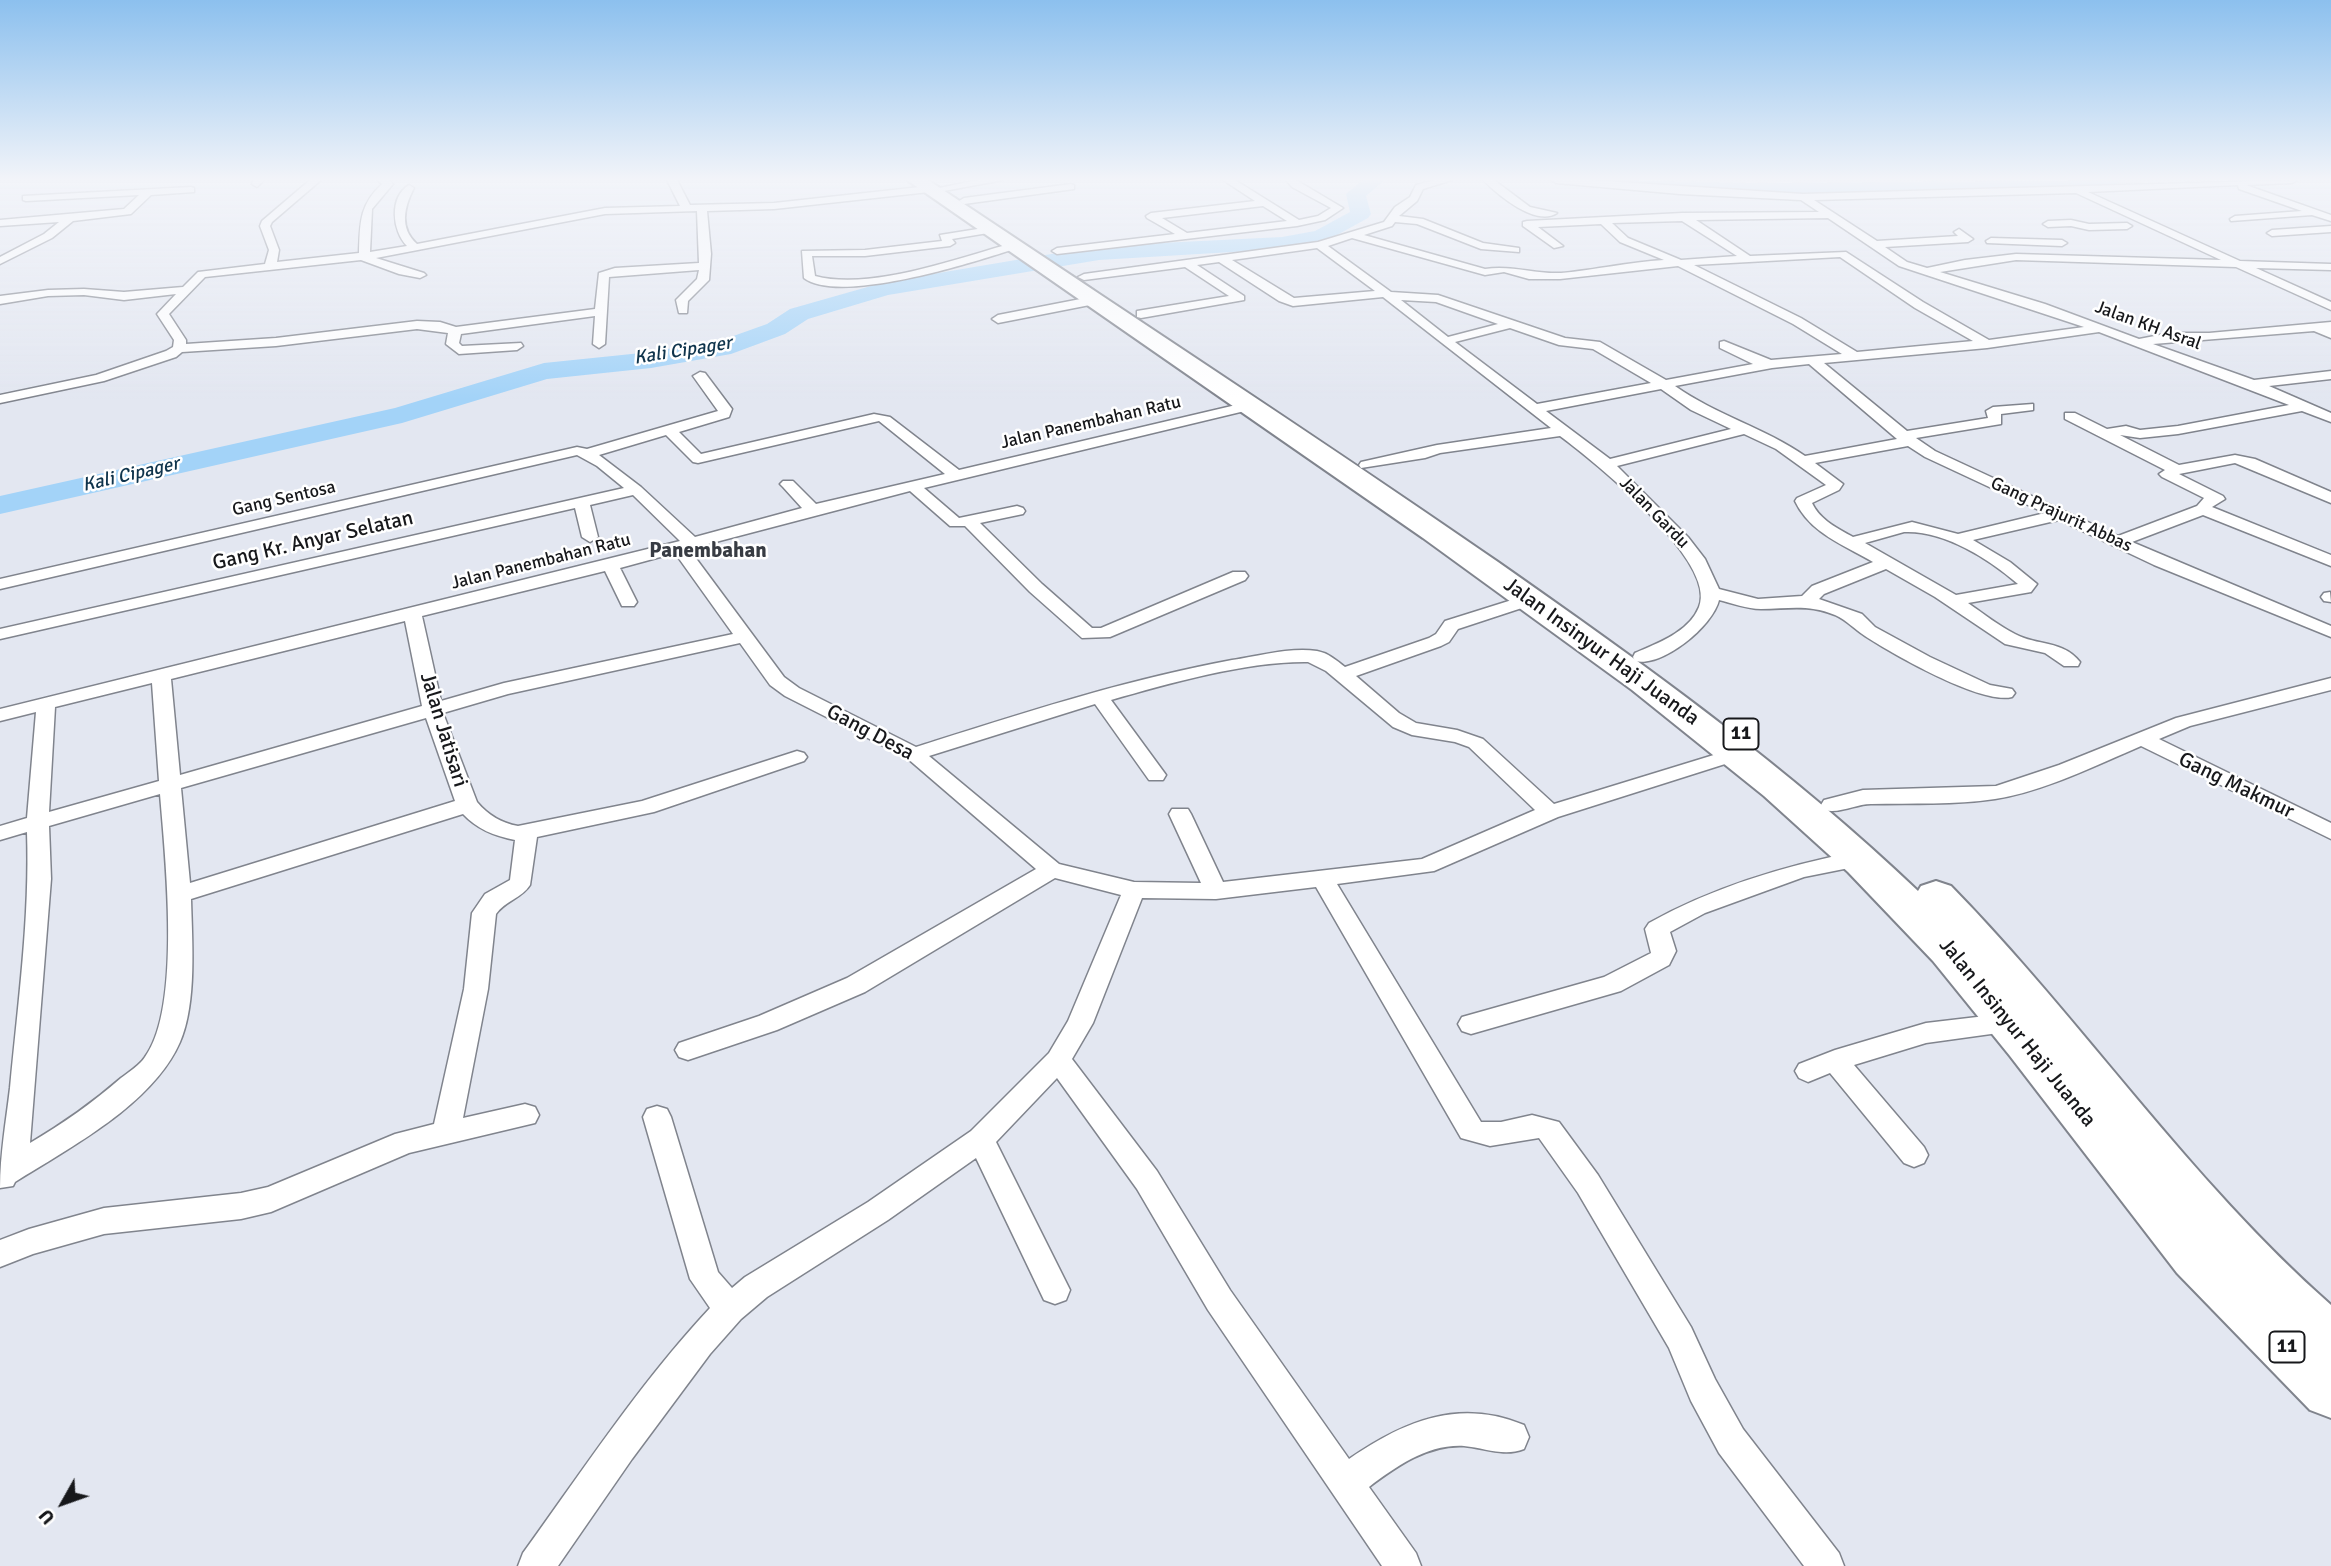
<!DOCTYPE html>
<style>
body{margin:0}
#map{position:relative;width:2331px;height:1566px;overflow:hidden;background:#e3e7f1;font-family:Signika,sans-serif}
canvas{display:block}
.north{position:absolute;left:28px;top:1468px;width:70px;height:70px;-webkit-text-stroke:5px #fff;paint-order:stroke;rotate:230deg;font-size:19px;font-weight:700;line-height:28px;text-align:center;color:#17181b}
.north::after{content:'';display:block;margin:auto;width:24px;height:32px;background:#17181b;clip-path:polygon(50% 0,100% 100%,50% 72%,0 100%)}
</style>
<div id="map">
<canvas width="2331" height="1566"></canvas>
<div class="north">U</div>
</div>
<script>
const ctx = document.querySelector('canvas').getContext('2d');
ctx.lineJoin = 'round';
function paint(path, color) { ctx.fillStyle = color; ctx.fill(path, 'evenodd'); }
function strokePath(path, color, width, dash) { ctx.strokeStyle = color; ctx.lineWidth = width; ctx.lineCap = dash ? 'butt' : 'round'; ctx.setLineDash(dash || []); ctx.stroke(path); }
function write(font, color, halo, rows, align = 'center') {
  ctx.font = font + ' Signika,sans-serif'; ctx.lineWidth = 5; ctx.setLineDash([]); ctx.textBaseline = 'middle'; ctx.strokeStyle = halo; ctx.fillStyle = color; for (const [text, x, y, turn = 0] of rows) {
    ctx.save(); ctx.translate(x, y); ctx.rotate((+turn || 0) * Math.PI / 180); ctx.textAlign = isNaN(turn) ? turn : align; if (halo) ctx.strokeText(text, 0, 0); ctx.fillText(text, 0, 0); ctx.restore();
  }
}
paint(new Path2D(`
 M1363,180h22l-19,16 5,18 -3,4 -40,22 -46,9 -183,11 -211,35 -80,24 -23,15 -54,20 -80,14 -104,11 -145,44 -402,91v-18l395,-88 149,-45 107,-11 74,-13 42,-15 23,-15 95,-27 214,-36 183,-9 33,-6 35,-19 -4,-18z
 M1618,180l141,3 364,-3 -9,6 -238,9h-117l-132,-9z`), '#a3d3f8');
const street = new Path2D(`
 M254,180h10l-7,7 -5,-3z
 M310,180h11l-49,42 -2,4 9,24 -2,12 82,-9c1,-29 0,-48 23,-69l-5,-4h12l4,4 -21,25 -2,43 37,-6c-15,-15 -18,-49 2,-61l5,3c-10,19 -15,40 3,56l188,-36 75,-2 -13,-26h10l13,25 84,-2 155,-17 5,3 -5,3 -155,17 -67,2 4,43 -2,26 -21,21 -1,12h-8l-3,-13 21,-21 2,-9 -90,7 -4,67 -6,4 -6,-4 2,-28 -134,18 -2,9 3,3 59,-3 2,3 -6,4 -58,4 -13,-10 2,-11 -31,-4 -141,17 -94,6 -6,5 -72,24 -104,22v-8l96,-20 70,-24 7,-4 1,-7 -17,-26 19,-20 -52,6 -40,-5 -36,1 -48,8v-8l48,-6 36,-1 40,3 59,-5 15,-15 67,-8 4,-14 -9,-24 2,-5zM697,211l2,52 -84,5 -16,5 -4,36 -139,18 -16,-5 -23,-1 -141,17 -90,6v-4l-17,-26 36,-37 156,-17 38,14 21,4 6,-3 -2,-2 -48,-15 229,-44z
 M978,180h25l-59,11 -5,-3z
 M1223,180h12l64,40 19,-4 13,-8 -39,-21 -6,-7h10l47,28 -18,12 -28,6 -240,28 -5,-3 5,-3 118,-14 -28,-16 -1,-2 5,-3 104,-12zM1263,206l24,15 -100,12 -25,-15z
 M1435,180h17l-29,9 -6,12 -18,15 24,3 60,24 36,5v4l-38,-3 -64,-25 -22,-2 -3,4 -28,9 121,34c26,-4 49,5 76,4 34,-3 68,-11 103,-13l-44,-18 -19,-18 -63,3 25,19 -9,2 -31,-22v-4l4,-1 155,-8 137,-1 -18,-12 -121,-6 -124,-11 -5,-3h38l214,14 494,-14 -5,3 -46,2 85,30v6l-19,-6 -81,6 -1,-2 5,-3 67,-5 -63,-22 -1,-4 -150,7 152,69 91,3v6l-75,-2 75,34v8l-95,-43 -220,-7 -76,12 105,32 94,35 31,-6h39l122,-11v16l-17,-7 -161,13 101,36 77,-9v8l-62,7 62,27v9l-29,-11 -124,23 -38,4 -20,-3 59,30 56,-10 20,4 76,33v11l-96,-40 -56,11 44,22 2,3 -13,8 119,48v11l-128,-51 -71,27 199,84v11l-177,-72 -95,-45 -86,20 37,22 27,22 -6,8 -63,11c16,11 31,23 47,31 22,12 48,6 65,28l-2,4h-14l-19,-13 -40,-9 -70,-47 -49,-28 -62,25 -5,5 43,15 13,13 55,30 60,28 22,4 3,4 -3,4c-31,8 -119,-43 -147,-61 -11,-7 -17,-15 -30,-21 -28,-11 -46,-6 -74,-6 -14,0 -29,-6 -42,-9 -6,26 -57,68 -84,61l-2,-4 2,-4c23,-10 54,-21 64,-46 19,-45 -105,-146 -139,-171l-120,17 -15,5 -64,10 -2,-3 2,-3 76,-17 114,-17 -168,-131 -90,9 -14,-5 -60,-39 -22,3 47,31v4l-103,18 -4,-1v-6l92,-15 -44,-29 -101,13 -6,-3 6,-3 234,-32 66,-20 11,-15 15,-10 6,-12zM2076,193l145,67 -205,-6 -51,6 -38,8 -20,-6 -22,-15 83,-5 5,-3 -14,-10 -5,3 4,4 -81,5 -63,-41zM1828,218l71,48 185,61 -95,13 -66,-38 -77,-50 -96,4 -54,-36zM1682,221l55,35 -56,4 -53,-22 -16,-15zM1352,238l133,37 19,-3 25,7h31l118,-13 115,58 49,30 -71,6 -47,-19 -4,1v6l33,16 -87,16 -66,-38 -35,-4 -127,-43 -47,-3 -63,-46zM1317,248l58,43 -81,7 -62,-38zM1840,257l75,51 58,33 -116,11 -56,-34 -107,-53zM1401,300l35,2 62,22 -50,13zM1510,328l49,17 34,4 58,34 -114,21 -82,-62zM2099,332l190,73 -111,21 -38,4 -14,-4 -19,3 -32,-16h-10v6l100,51 -6,4 3,3 42,21 -7,8 -79,30 -183,-85 -19,-13 85,-14v-10l32,-4v-6l-40,3 -7,4 2,7 -81,13 -83,-68 163,-15zM1809,364l88,75 -92,17c-40,-28 -89,-41 -130,-70l97,-18zM1661,389l30,21 40,19 -121,30 -64,-48zM1744,434l32,15 50,36 -29,13 -2,3c15,32 49,44 78,61l-61,24 -10,10 -44,3 -39,-10 -14,-30 -17,-22 -71,-71zM1908,446l17,11 120,56 -87,21 -46,-12 -59,15c-16,-9 -33,-17 -41,-34l27,-13 4,-6 -28,-21zM1904,532c40,-2 85,27 114,52l-62,11 -91,-52z
 M1483,180h11l36,27 27,6c-21,14 -59,-18 -74,-33z
 M1071,184l3,1v4l-110,15 -5,-3 5,-3z
 M191,187l3,1v4l-43,3 -20,19 -58,7 -21,17 -52,26v-7l44,-23 15,-12 -59,4v-6l124,-11 15,-14 -113,6 -3,-1v-4z
 M2071,220l18,4 38,-1 5,3 -5,3 -38,1 -18,-4 -23,1 -5,-3 5,-3z
 M2331,226v6l-59,4 -5,-3 5,-3z
 M990,227l4,1v4l-42,7 3,4 -5,3 -85,10h-53l3,20c56,15 143,-18 198,-33l5,3 -1,2c-42,14 -177,57 -213,30l-2,-27 63,-1 77,-9 -2,-6z
 M1991,238l71,2 5,3 -5,3 -75,-3 -1,-2z
 M1096,296l6,4 -2,3 -102,20 -6,-4 6,-4z
 M700,372l5,1 27,36 -3,8 -50,15 22,22 173,-40 16,3 69,53 294,-69 7,4 -7,4 -329,79 35,30 58,-12 6,2 2,3 -2,3 -43,9 62,61 50,44h9l132,-56h12l3,4 -3,4 -135,57 -28,1 -52,-46 -65,-66h-15l-40,-35 -221,58 95,128 15,11 117,59c104,-33 208,-67 316,-87 27,-4 58,-13 85,-9 11,2 19,9 28,16l84,-29 7,-4 9,-13 86,-27 9,5 -3,4 -79,26 -9,13 -8,4 -85,30 43,37 17,10 41,7 26,9 71,65 176,-54h14l3,4 -3,4 -186,59 -124,54 -97,13 144,238h20l31,-7 27,7 39,53 93,152 24,52 28,50 96,124 5,13h-40l-85,-113 -28,-52 -22,-53 -91,-155 -39,-55 -49,8 -29,-8 -145,-251 -100,12 -74,-1 -49,125 -21,36 85,112 73,119 119,169c55,-38 110,-61 175,-34l5,12 -5,12c-20,8 -39,-1 -60,-3 -36,-2 -67,20 -95,41l47,66 5,13h-39l-174,-256 -71,-121 -80,-111 -61,64 74,148 -4,10 -11,4 -11,-4 -68,-142 -88,62 -121,77 -26,22 -31,35 -78,105 -74,107h-40l5,-13c60,-83 117,-170 187,-245l-20,-29 -47,-162 4,-8 10,-3 10,3 4,8 47,155 14,16 13,-11 123,-75 103,-71 78,-78 19,-32 53,-126 -66,-17 -190,114 -88,38 -89,30 -9,-3 -4,-7 4,-7 80,-27 88,-38 189,-109 -129,-111 -122,-62 -15,-11 -30,-42 -232,51 -65,19 34,89c11,13 24,21 41,24l124,-25 155,-50 7,2 3,4 -3,4 -150,51 -117,25 -7,48c-8,13 -25,16 -34,29l-8,75 -25,129 62,-14 10,3 4,8 -4,8 -126,30 -138,59 -30,7 -137,15 -71,20 -33,13v-27l29,-11 75,-21 137,-15 27,-6 127,-53 39,-10 30,-135 8,-76 13,-19 25,-14 5,-40c-21,-4 -38,-11 -52,-26l-272,85c1,42 6,104 -11,143 -27,62 -109,105 -165,140l-2,4 -13,2c0,-34 6,-66 10,-100 8,-85 20,-171 17,-256l-27,8v-14l27,-8 9,-106 -36,9v-12l680,-168 -47,-46 -43,10 8,32 -8,5 -8,-5 -7,-29 -575,131v-10l624,-141 -27,-22 -20,-11 -577,134v-10l577,-132 10,2 131,-38 -25,-35zM879,421l66,53 -129,30 -23,-23h-10l-3,3 3,3 19,21 -107,29 -54,-50 -42,-32 67,-20 27,27 5,1zM675,553l58,81 -229,49 -63,18 -19,-85 183,-45 17,35h12l3,-4 -17,-34zM405,621l17,85 -242,69 -9,-96zM1308,662l18,9 67,56 19,8 43,7 14,5 66,63 -113,49 -199,23 -32,-68 -3,-5h-16l-3,5 32,69 -67,-1 -75,-18 -130,-108 166,-52 54,76h14l3,-5 -55,-75c59,-17 137,-39 197,-38zM152,683l7,98 -110,31 6,-105zM426,718l29,83 -265,82 -9,-95zM160,794c5,62 22,213 -15,263 -5,8 -16,15 -24,21 -30,26 -57,45 -91,65l21,-264 -2,-53z
 M2330,592l1,10 -7,-1 -3,-4 3,-4z
 M2331,678v12l-141,36 -31,13 172,84v16l-190,-93c-44,19 -99,46 -146,53 -40,6 -83,4 -124,5 -15,0 -31,10 -47,6l-3,-5 3,-5 39,-10 133,-4 63,-21 117,-47z
 M1861,851l8,3 3,5 -3,5 -65,13 -99,36 -35,19 6,19 -7,14 -48,26 -150,43 -9,-3 -4,-7 4,-7 142,-40 47,-24 -6,-24 4,-6c67,-37 137,-58 212,-72z
 M2011,1013l9,3 4,7 -4,7 -94,13 -72,22 70,82 4,8 -4,8 -10,4 -10,-4 -74,-90 -22,9 -9,-4 -4,-7 4,-7 36,-14 91,-27z`);
const highway = new Path2D(`
 M907,180h21c190,127 382,252 570,382 146,102 291,206 420,329l3,-5 15,-5 15,5c132,135 238,294 380,419v113l-21,-8 -133,-137 -167,-217 -77,-95 -85,-89 -84,-76 -132,-106 -209,-152z`);
strokePath(street, '#80848d', 3);
strokePath(highway, '#80848d', 4);
paint(street, '#fff');
paint(highway, '#fff');
const sky = ctx.createLinearGradient(0, 0, 0, 399);
sky.addColorStop(0, '#8cc0ee');
sky.addColorStop(0.45, '#f2f4f9');
sky.addColorStop(1, '#f2f4f900');
ctx.fillStyle = sky;
ctx.fillRect(0, 0, 2331, 399);
write('18px', '#17181b', '#fff', [
 ["Jalan KH Asral",2148,326,20],
 ["Jalan Panembahan Ratu",1091,423,-13],
 ["Gang Sentosa",284,499,-13],
 ["Jalan Gardu",1654,513,46],
 ["Gang Prajurit Abbas",2061,515,25],
 ["Jalan Panembahan Ratu",541,562,-14]
]);
write('italic 19px', '#0f344c', '#fff', [
 ["Kali Cipager",683,351,-9],
 ["Kali Cipager",131,475,-13]
]);
for (const [x, y, w] of [
 [1741,734,35],
 [2287,1347,35]
]) { const box = new Path2D(); box.roundRect(x - w / 2, y - 15.5, w, 31, 5); ctx.fillStyle = '#fff'; ctx.fill(box); strokePath(box, '#17181b', 2); }
write('bold 19px', '#17181b', null, [
 ["11",1741,734],
 ["11",2287,1347]
]);
write('21px', '#17181b', '#fff', [
 ["Gang Kr. Anyar Selatan",313,541,-13],
 ["Jalan Insinyur Haji Juanda",1601,652,36],
 ["Jalan Jatisari",443,730,73],
 ["Gang Desa",870,733,28],
 ["Gang Makmur",2236,786,26],
 ["Jalan Insinyur Haji Juanda",2017,1033,51]
]);
write('bold 21px', '#383c43', '#fff', [
 ["Panembahan",708,551]
]);
</script>
